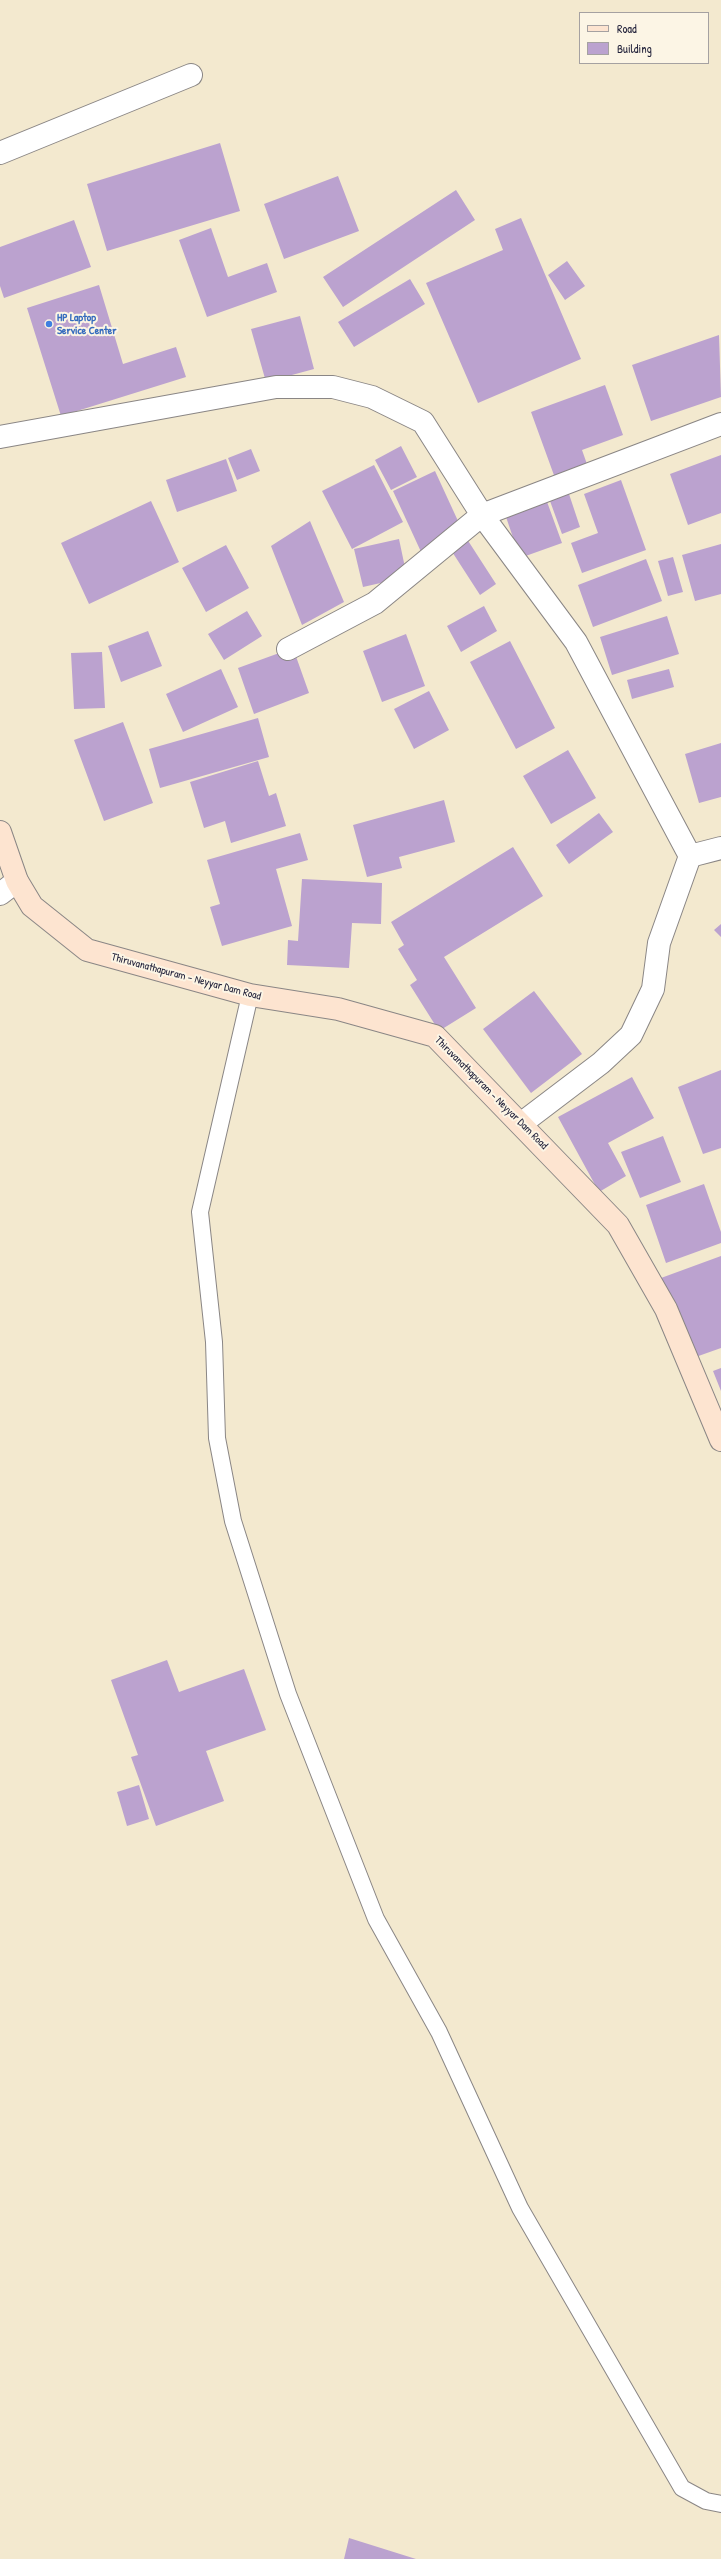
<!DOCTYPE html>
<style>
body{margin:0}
#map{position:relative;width:721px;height:2559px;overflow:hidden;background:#f3e9cf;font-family:"Patrick Hand",sans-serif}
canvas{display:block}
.legend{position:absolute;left:579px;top:12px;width:130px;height:52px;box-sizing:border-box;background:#fcf5e5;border:1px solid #a5a1a1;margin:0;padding:5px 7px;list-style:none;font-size:12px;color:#22223b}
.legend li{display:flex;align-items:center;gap:8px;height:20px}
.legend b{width:20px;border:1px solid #a5a1a1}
</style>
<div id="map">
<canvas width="721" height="2559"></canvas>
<ul class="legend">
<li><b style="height:5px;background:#fde4d0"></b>Road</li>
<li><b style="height:11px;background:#bba2cf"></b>Building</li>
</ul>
</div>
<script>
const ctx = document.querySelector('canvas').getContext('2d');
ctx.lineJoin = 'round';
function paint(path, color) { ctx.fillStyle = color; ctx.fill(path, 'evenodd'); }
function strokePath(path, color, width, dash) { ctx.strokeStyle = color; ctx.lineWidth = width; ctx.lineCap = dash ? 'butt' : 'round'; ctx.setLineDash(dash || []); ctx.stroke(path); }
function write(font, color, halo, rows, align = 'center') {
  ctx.font = font + ' "Patrick Hand",sans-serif'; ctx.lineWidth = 4; ctx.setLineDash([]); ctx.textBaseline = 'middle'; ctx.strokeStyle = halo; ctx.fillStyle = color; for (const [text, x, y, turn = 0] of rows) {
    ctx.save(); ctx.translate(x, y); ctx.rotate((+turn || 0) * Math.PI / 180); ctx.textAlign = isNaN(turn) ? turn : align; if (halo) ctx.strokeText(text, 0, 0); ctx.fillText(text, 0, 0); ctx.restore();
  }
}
paint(new Path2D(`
 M220,143l20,68 -133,40 -20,-67z
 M338,176l21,55 -75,28 -20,-55z
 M456,190l19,30 -132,87 -20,-30z
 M521,218l60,141 -103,44 -52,-120 77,-33 -8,-21z
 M74,220l17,47 -87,31 -4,-12v-39z
 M211,228l17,49 39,-14 10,29 -70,25 -28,-77z
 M567,261l18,25 -20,14 -17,-25z
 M410,279l15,25 -71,43 -16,-25z
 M99,285l24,79 53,-17 10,30 -125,39 -34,-108z
 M300,316l14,53 -48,13 -15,-53z
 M719,335l2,62 -70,24 -19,-56z
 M605,385l18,50 -41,15 6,17 -33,11 -24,-66z
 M401,446l16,31 -26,13 -16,-30z
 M251,449l9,22 -23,9 -9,-22z
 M721,455v58l-33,12 -18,-51z
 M226,459l11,32 -60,21 -11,-32z
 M374,465l29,57 -51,27 -30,-58z
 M435,471l29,63 -42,20 -29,-63z
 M621,480l25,70 -64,23 -11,-30 27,-10 -14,-39z
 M569,494l11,33 -18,7 -12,-33z
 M546,499l16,44 -42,15 -15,-44z
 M151,501l28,61 -90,42 -28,-61z
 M310,521l34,81 -42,23 -31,-79z
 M465,536l31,48 -16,11 -31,-48z
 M399,539l8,38 -44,10 -9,-38z
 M721,544v50l-26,7 -13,-46z
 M226,545l23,43 -43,24 -24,-44z
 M673,557l10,35 -15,4 -10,-35z
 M646,559l16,42 -69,26 -15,-42z
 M484,606l13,25 -36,21 -14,-26z
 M247,611l15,25 -38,24 -16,-26z
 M667,616l12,38 -67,21 -12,-38z
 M148,631l14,35 -41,16 -13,-36z
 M406,634l19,52 -43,16 -19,-51z
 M510,641l45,87 -39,21 -46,-87z
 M293,648l16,45 -55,21 -16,-46z
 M102,652l3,56 -31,1 -3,-56z
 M221,669l17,38 -55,25 -17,-38z
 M669,669l5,18 -42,12 -5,-19z
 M429,691l20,39 -35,19 -20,-40z
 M258,718l11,39 -109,31 -11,-39z
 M123,722l30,81 -49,18 -30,-81z
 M721,743v54l-22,6 -14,-49z
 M568,750l28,48 -45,26 -28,-48z
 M258,761l11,35 7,-3 10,33 -55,17 -6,-22 -21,7 -14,-46z
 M444,800l11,42 -56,15 3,11 -35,9 -14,-52z
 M599,813l14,19 -44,32 -13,-19z
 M300,833l8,27 -32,9 16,57 -70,20 -12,-39 10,-3 -13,-44z
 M513,847l30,49 -99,61 32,51 -37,23 -29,-46 7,-5 -19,-31 6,-4 -13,-23z
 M302,879l80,4 -1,41 -29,-1 -3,45 -62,-3 1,-25 10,1z
 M721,924v13l-7,-7z
 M534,991l48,63 -51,39 -48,-64z
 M721,1070v78l-18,6 -25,-67z
 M632,1077l22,41 -46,25 18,33 -27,16 -41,-75z
 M663,1136l18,46 -41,16 -19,-46z
 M704,1184l17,48v11l-55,20 -20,-58z
 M721,1256v92l-31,11 -29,-81z
 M721,1368v23l-8,-20z
 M167,1660l12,32 65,-23 22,61 -60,21 18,50 -68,25 -25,-69 7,-2 -27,-75z
 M139,1785l10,34 -22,7 -10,-34z
 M349,2538l67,21h-72z`), '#bba2cf');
const lane = new Path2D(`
 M250,995l-50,217 14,130 3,96 16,83 55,173 88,225 63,113 81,176 162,280 24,13 15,3`);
const street = new Path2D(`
 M0,153l191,-78
 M0,437l276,-50h57l39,10 51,25 59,93 94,127 114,214 31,-8
 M288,649l87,-46 107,-88 239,-91
 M0,894l17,-13
 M522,1123l79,-60 30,-28 22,-46 6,-46 31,-87`);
const secondary = new Path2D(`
 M0,832l17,49 15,25 55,44 163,45 88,14 97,27 183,189 48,84 55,131`);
strokePath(lane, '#8a8685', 18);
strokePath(street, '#8a8685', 24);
strokePath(secondary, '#8a8685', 24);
strokePath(lane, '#fff', 16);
strokePath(street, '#fff', 22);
strokePath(secondary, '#fde4d0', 22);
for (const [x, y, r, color] of [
 [49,324,4,"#3f7fe0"]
]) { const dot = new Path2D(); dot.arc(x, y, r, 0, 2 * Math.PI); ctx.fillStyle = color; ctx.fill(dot); strokePath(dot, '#fcf5e5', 1.5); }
write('bold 11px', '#366cbe', '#fcf5e5', [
 ["HP Laptop",57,318],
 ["Service Center",57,331]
], 'left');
write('11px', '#22223b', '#fcf5e5', [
 ["Thiruvanathapuram - Neyyar Dam Road",186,977,15],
 ["Thiruvanathapuram - Neyyar Dam Road",491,1093,45]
]);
</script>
